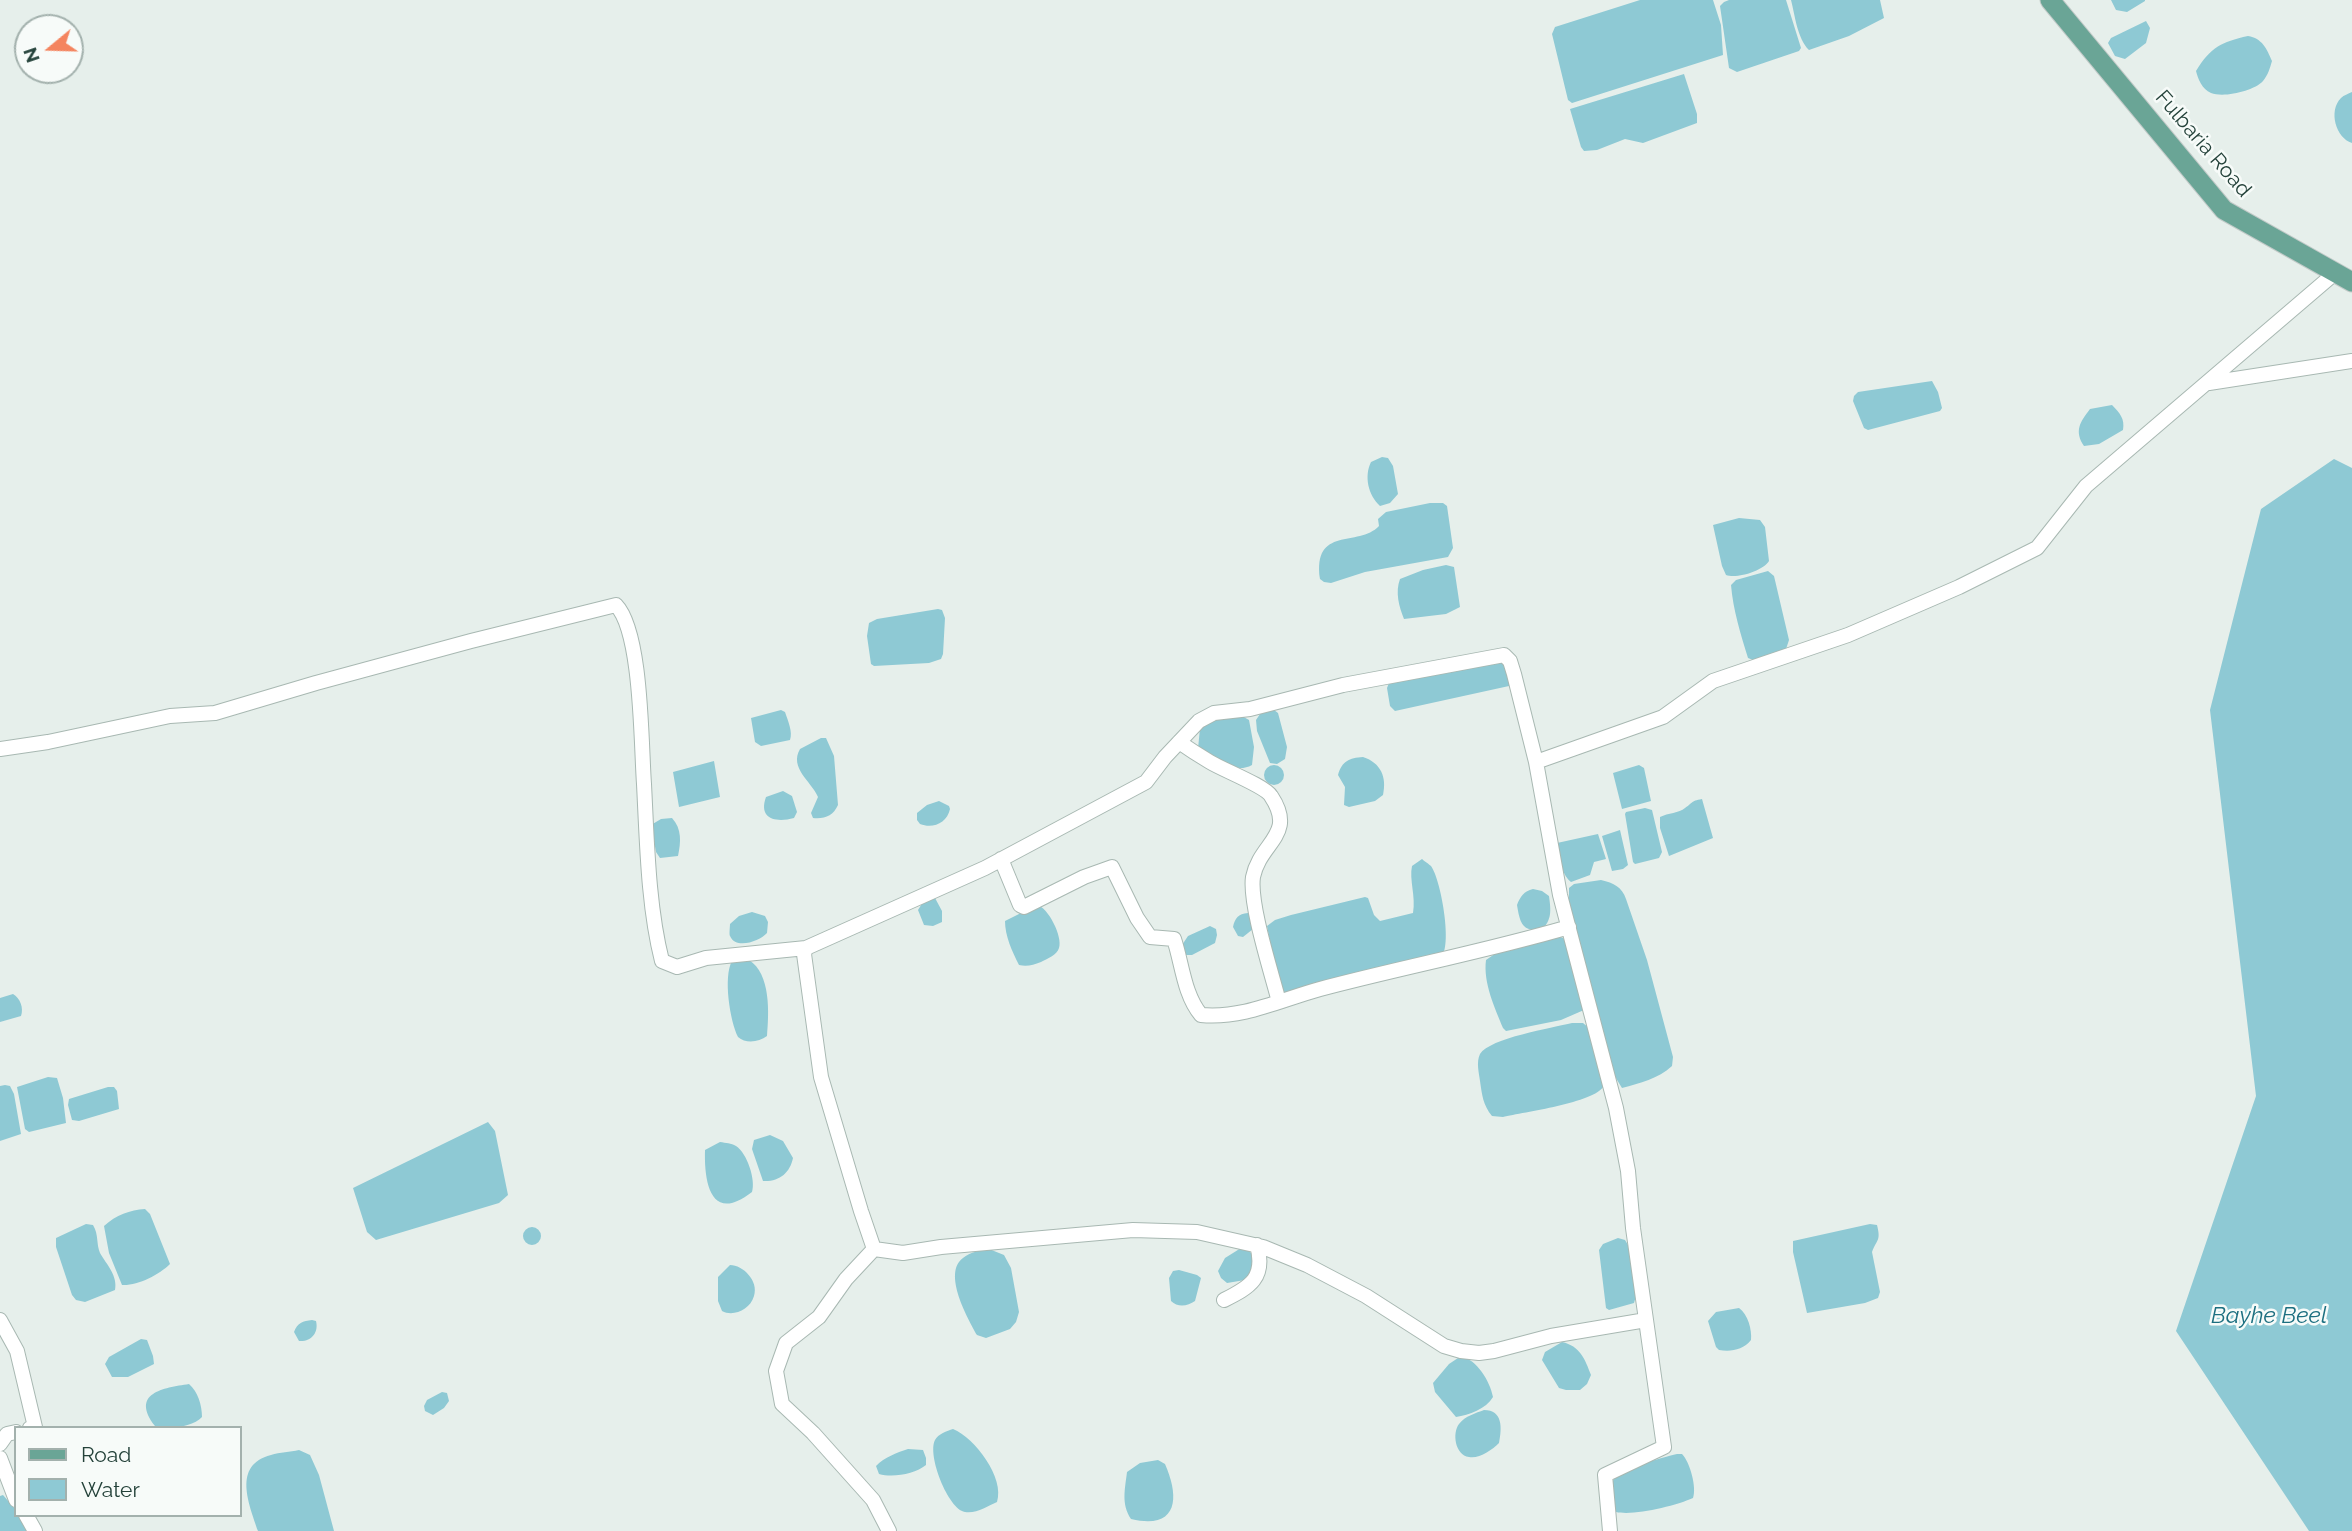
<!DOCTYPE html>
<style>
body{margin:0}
#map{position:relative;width:2352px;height:1531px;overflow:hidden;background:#e6efeb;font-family:Raleway,sans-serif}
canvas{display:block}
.legend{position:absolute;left:14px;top:1426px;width:228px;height:91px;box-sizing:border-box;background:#f7fbf9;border:2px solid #a3b1ad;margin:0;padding:9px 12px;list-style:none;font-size:21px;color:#24423a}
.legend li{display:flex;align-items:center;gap:14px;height:35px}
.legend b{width:35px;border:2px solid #a3b1ad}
.north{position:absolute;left:14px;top:14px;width:70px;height:70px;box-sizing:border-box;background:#f7fbf9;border:2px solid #a3b1ad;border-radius:50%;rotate:251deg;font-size:19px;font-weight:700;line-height:28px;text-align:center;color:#24423a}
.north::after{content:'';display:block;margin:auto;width:24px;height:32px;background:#f4845f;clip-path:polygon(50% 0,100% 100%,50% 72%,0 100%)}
</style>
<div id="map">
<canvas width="2352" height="1531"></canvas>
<ul class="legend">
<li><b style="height:9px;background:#6aa596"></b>Road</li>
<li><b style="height:19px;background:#8ec9d4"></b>Water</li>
</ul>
<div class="north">N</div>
</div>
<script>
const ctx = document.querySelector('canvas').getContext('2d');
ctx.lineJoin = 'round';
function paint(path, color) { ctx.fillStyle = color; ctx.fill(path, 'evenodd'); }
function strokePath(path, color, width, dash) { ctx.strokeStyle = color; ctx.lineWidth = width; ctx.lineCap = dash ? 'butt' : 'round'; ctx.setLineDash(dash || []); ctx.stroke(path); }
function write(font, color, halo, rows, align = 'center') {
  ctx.font = font + ' Raleway,sans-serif'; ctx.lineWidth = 5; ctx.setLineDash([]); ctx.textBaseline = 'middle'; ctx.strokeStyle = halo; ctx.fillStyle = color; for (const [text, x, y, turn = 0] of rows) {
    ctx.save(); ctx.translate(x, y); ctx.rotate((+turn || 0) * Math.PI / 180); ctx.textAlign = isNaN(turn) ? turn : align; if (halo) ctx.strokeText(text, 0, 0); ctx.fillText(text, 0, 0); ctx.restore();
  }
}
paint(new Path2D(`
 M1640,0h73l8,25 2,30 -151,48 -4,-3 -16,-66 3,-7z
 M1729,0h57l15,48 -2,3 -62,21 -8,-4 -9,-62 4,-4z
 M1791,0h89l4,18 -35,18 -40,14c-12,-12 -14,-35 -18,-50z
 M2111,0h34v1l-18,11 -11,-2z
 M2146,21l4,7 -4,15 -21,16 -10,-3 -7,-13 3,-5z
 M2248,36c14,2 19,13 24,25 -2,7 -4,14 -9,20 -9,10 -39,17 -52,12 -9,-4 -13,-14 -15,-22 15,-24 25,-29 52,-35z
 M1684,74l13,40v9l-54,20 -18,-4 -28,11 -13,1 -3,-4 -11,-38z
 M2352,92v51c-16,-5 -24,-32 -11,-45 3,-3 7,-4 11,-6z
 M1932,381l6,11 4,16 -2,3 -72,19 -4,-2 -11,-27 1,-5 4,-4z
 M2112,405c8,8 13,14 11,25l-24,14 -15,2c-10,-15 -4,-24 6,-37z
 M1382,457l6,1 5,8 5,28 -8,9 -10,3c-12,-11 -16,-30 -9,-44z
 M2334,459l18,9v1063h-43l-133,-200 80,-235 -46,-386 51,-201z
 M1430,503h13l4,3 6,42 -5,9 -83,15 -34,11 -7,-1 -4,-3c-7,-54 38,-31 59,-53l-1,-7 8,-7z
 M1739,518l21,2 5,7 4,34c-6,10 -32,18 -43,14l-4,-9 -9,-41z
 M1446,565l8,2 6,40 -14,7 -42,5c-5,-12 -9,-27 -4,-40l23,-9z
 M1768,571l6,5 15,64 -3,9 -33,11 -5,-2c-7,-23 -15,-48 -17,-73l5,-5z
 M938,609l4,1 3,8 -2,36 -2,5 -12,4 -55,3 -3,-2 -4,-28 2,-13 8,-4z
 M1499,662h6l6,21 -2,3 -114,25 -5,-5 -3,-18 2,-5z
 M781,710l4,2c3,9 8,20 5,28l-29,6 -6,-4 -4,-24z
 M1274,710l4,3 9,34 -2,12 -8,5 -7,-1 -13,-32 -1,-11 4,-6z
 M1242,716l7,4 5,27 -2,18c-18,10 -38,-7 -54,-16l2,-21 9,-7z
 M821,738h5l8,18 4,49c-5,11 -13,14 -25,13l-2,-5 7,-16c-7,-16 -29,-29 -18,-48z
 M1363,757c18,6 24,20 20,38l-8,6 -26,6 -5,-2 1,-18 -7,-12c4,-14 11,-17 25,-18z
 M714,761l6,36 -41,10 -6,-35z
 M1639,765l5,3 7,33 -29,8 -9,-36z
 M1264 775a10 10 0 1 1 20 0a10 10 0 1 1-20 0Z
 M783,791l9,5 5,16 -3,6c-18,5 -36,1 -28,-21z
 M1702,799l11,39 -44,18 -9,-28v-11c8,-4 19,-4 25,-9 8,-5 5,-7 17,-9z
 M939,801l10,5 1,3c-3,14 -17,20 -30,15l-3,-4v-7l10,-8z
 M1645,808l7,2 10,42 -3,6 -24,6 -2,-2 -8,-48 1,-2z
 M672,818c10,11 9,24 6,38l-18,2 -4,-6 -5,-27 10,-6z
 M1620,830l8,35 -5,4 -11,2 -10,-35z
 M1598,834l8,25 -12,3 -4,13 -19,7c-11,-9 -11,-26 -14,-39z
 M1422,859c1,1 8,6 9,7 10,14 21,77 11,90l-155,40 -7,-2 -13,-68 8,-6 16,-5 74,-18 3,1 6,17 6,6 33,-8c3,-17 -4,-33 -1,-47z
 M1601,880c13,3 21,7 25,19l21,61 26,97 -1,9c-14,13 -32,17 -50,22l-8,-13 -45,-171v-16l5,-4z
 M1533,889l9,2 7,5c2,15 3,23 -7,34 -20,2 -22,-7 -25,-25 3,-8 7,-14 16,-16z
 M935,898l7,13v11l-9,4 -9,-1 -6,-15 5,-8z
 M1037,905c11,2 26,32 22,43 -2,7 -12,11 -18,14 -8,3 -14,5 -22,3 -7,-14 -14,-29 -14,-44z
 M752,912l13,4 3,6 -1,11c-7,8 -31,17 -37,3 -1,-1 0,-10 0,-12l9,-8z
 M1248,913l5,3v13l-10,8 -5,-1 -5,-9c2,-9 5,-13 15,-14z
 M1210,926l6,3 1,6 -2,8 -23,12h-6l-4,-10 6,-9z
 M1557,936l6,2 6,9 15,63 -23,10 -55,11 -3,-3c-8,-20 -20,-45 -17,-68l13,-9z
 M749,960c22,14 20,53 18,76 -8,6 -21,8 -29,1 -8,-16 -15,-60 -6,-76z
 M13,994c7,4 11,14 8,22l-21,6v-24z
 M1572,1023h11l6,5 15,58c-10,17 -80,26 -101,31l-11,-1c-9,-11 -10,-21 -12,-35 -1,-8 -4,-19 0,-27 10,-16 72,-26 92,-31z
 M48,1077l9,1 6,20 3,25 -37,9 -4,-3 -8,-42z
 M5,1085l5,1 4,8 7,40 -21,7v-55z
 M108,1087h6l3,4 2,18 -40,12 -7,-1 -4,-15 1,-6z
 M488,1122l7,9 13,64 -9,8 -123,37 -9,-8 -14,-44z
 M770,1135l13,6 10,17c-3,15 -14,24 -30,23l-11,-32 2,-9z
 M720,1142c6,1 11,1 16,4 11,7 20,34 16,46 -41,32 -48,-9 -47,-42z
 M145,1209l5,5 20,50c-11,11 -33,22 -48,21l-13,-32 -5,-27c12,-11 26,-16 41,-17z
 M86,1224l7,1c6,10 3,19 7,28 7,12 18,23 15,37l-30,12 -9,-2 -4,-5 -16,-48v-9z
 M1870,1224l7,1c4,16 0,14 -5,27l8,40 -2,6 -13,5 -58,10 -14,-61v-11z
 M523 1236a9 9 0 1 1 18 0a9 9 0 1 1-18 0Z
 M1618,1238l7,2 3,5 8,51 -2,7 -25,7 -3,-2 -7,-58 4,-6z
 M1241,1248l7,2 7,7v11l-10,12 -18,3 -6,-5 -3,-7 7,-13z
 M989,1249l15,6 7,13 8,44 -3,10 -6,7 -24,9 -9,-3c-9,-16 -35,-62 -14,-77 7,-6 18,-8 26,-9z
 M730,1265c13,0 29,16 24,31 -4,14 -21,21 -32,15l-4,-10v-24z
 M1179,1270l18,5 4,3 -6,23c-7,5 -17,7 -24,0l-2,-23 4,-7z
 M1739,1308c9,6 13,22 12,32 -8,10 -20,12 -32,10l-3,-3 -8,-26 8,-9z
 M312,1320l4,1c3,12 -5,21 -17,20l-5,-9c3,-9 9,-11 18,-12z
 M141,1339l6,1 6,16 1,8 -26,13h-16l-7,-13 4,-7z
 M1562,1342c18,4 23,17 29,33l-4,9 -7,6h-14l-7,-2 -17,-28 3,-8z
 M1461,1356c16,4 29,25 32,41 -7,12 -24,18 -37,20l-21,-25 -2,-9 16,-19z
 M189,1384c9,8 13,21 13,33 -9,10 -34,13 -47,9 -25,-33 8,-38 34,-42z
 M442,1392l5,1 2,8 -5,7 -11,7 -8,-4 -1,-5 3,-6z
 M1484,1410c19,0 18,18 15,33 -7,7 -20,16 -30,14 -14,-2 -17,-24 -10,-33 6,-8 17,-11 25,-14z
 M953,1429c22,9 52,49 44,73 -9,4 -21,12 -32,10 -17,-3 -38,-57 -30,-72 3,-6 12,-9 18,-11z
 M908,1449l15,1 3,8v7c-11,9 -33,13 -47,9l-3,-8c9,-9 20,-13 32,-17z
 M299,1450l11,5 9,20 15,56h-76c-9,-27 -26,-66 13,-76 9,-3 19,-3 28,-5z
 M1677,1454h5c8,8 15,34 11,44 -18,8 -59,18 -77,14 -3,-8 -8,-19 -5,-28 6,-15 50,-26 66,-30z
 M1158,1460l7,4c15,34 13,66 -34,55 -10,-15 -6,-30 -4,-47l13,-9z
 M3,1495l13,15v5h4l7,16h-27v-35z`), '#8ec9d4');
const minor = new Path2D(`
 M2209,383l143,-22
 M1179,742c10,7 21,14 31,20 13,8 55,24 61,34 26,39 -11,46 -18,81 -4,27 19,97 26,125
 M0,749l48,-7 122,-26 45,-3 101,-30 155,-42 145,-36c26,27 25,139 28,179 3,57 4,122 18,177l15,6 29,-9 100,-10
 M1536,762l-22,-88 -4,-13 -6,-6 -161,30 -93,24 -36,4 -15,8 -34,36 -19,25 -161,86 -179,80 -2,6 17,123 40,134 13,38 29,4 38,-6 192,-17 64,2 66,15 44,18 59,31 78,50 17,5 18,2 15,-2 57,-15 95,-16
 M1001,859l19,46 4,2 60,-30 28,-10 25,51 13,19 24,2c8,24 10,56 27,76 42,4 79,-15 119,-26 83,-22 167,-38 249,-62
 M874,1249l-28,30 -27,38 -33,26 -10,28 6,33 31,29 60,67 16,31
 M1224,1300c26,-13 42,-22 33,-55
 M0,1320l17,31 18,76 -5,1
 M0,1444l7,-10 9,-2
 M0,1458l16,42
 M26,1515l9,16
 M1610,1531l-5,-56 59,-28 -31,-219 -5,-57 -12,-63 -56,-213 -24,-133 127,-45 50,-36 135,-46 111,-48 78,-39 49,-62 249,-213`);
const major = new Path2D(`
 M2050,0l174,210 128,72`);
strokePath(minor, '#a8b8b2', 16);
strokePath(major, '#c2cac8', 21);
strokePath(minor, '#fff', 14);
strokePath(major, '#6aa596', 19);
write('21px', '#24423a', '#f7fbf9', [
 ["Fulbaria Road",2203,144,49]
]);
write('italic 23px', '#1c6f80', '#f7fbf9', [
 ["Bayhe Beel",2269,1316]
]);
</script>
